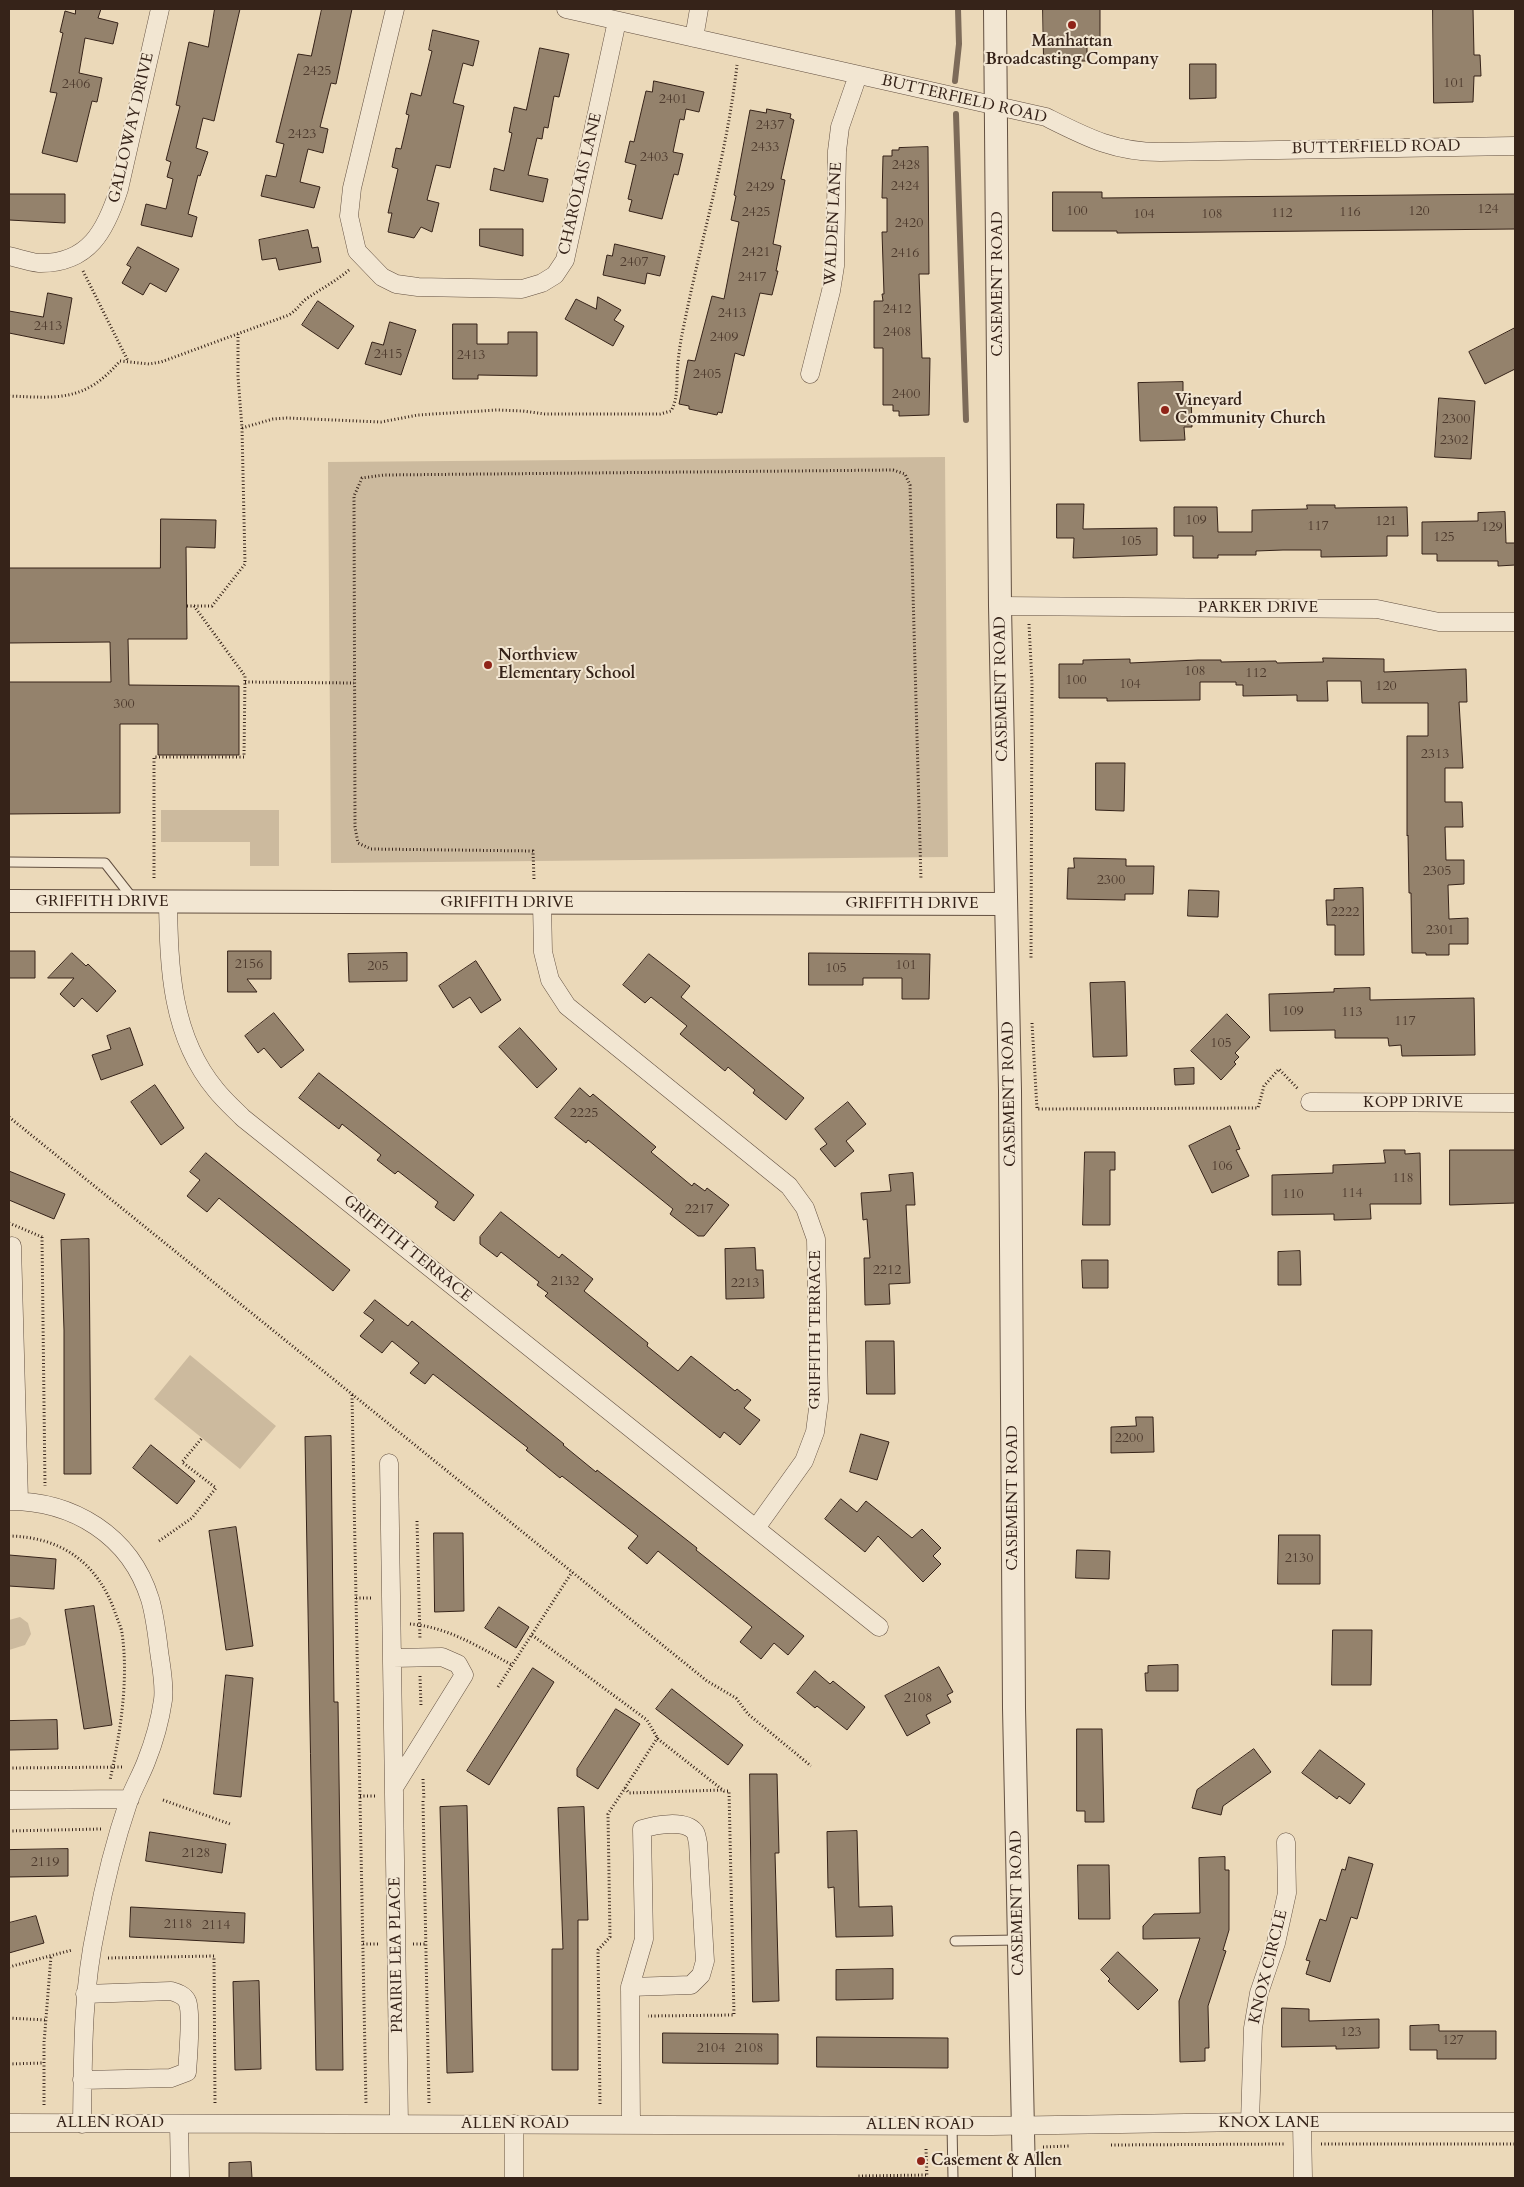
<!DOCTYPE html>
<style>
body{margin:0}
#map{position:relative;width:1524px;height:2187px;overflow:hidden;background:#ebd9b9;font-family:Cardo,serif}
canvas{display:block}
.frame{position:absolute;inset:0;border:10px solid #362319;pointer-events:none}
</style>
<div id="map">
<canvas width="1524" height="2187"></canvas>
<div class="frame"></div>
</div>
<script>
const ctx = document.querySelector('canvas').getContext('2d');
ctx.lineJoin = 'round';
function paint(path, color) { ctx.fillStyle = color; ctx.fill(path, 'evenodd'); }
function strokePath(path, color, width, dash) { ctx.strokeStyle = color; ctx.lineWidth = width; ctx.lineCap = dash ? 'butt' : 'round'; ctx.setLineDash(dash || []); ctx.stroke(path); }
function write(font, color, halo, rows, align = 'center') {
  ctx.font = font + ' Cardo,serif'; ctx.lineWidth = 4; ctx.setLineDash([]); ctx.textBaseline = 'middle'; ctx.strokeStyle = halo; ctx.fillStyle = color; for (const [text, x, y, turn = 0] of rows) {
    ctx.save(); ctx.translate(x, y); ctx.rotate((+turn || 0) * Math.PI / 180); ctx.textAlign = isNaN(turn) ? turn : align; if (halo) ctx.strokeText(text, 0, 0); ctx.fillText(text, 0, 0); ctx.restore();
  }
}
paint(new Path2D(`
 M945,457l3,400 -617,6 -3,-401z
 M161,810h118v56h-29v-24h-89z
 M190,1355l86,71 -36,43 -86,-70z
 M20,1617l8,6 3,11 -6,11 -16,5v-30z`), '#ccba9e');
strokePath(new Path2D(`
 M955,81l4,-37 -1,-35
 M956,114l10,306`), '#7d6b59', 6);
const building = new Path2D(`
 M76,9h25l-3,9 20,5 -5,21 -28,-6 -6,35 23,5 -5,24 -5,-1 -15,61 -35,-9 15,-60 -7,-1 13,-59 -3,-1 5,-21 10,3z
 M215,9h25l-26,112 -11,-3 -7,30 12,4 -8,24 -2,-1 -10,39 9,3 -5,20 -51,-12 5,-21 20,5 7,-30 -6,-2 4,-15 -5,-2 14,-54 -4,-1 13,-63 19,5z
 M322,9h30l-16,75 -5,-1 -11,44 8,2 -5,24 -15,-4 -8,33 20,5 -6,21 -53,-12 5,-21 10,2 8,-33 -8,-2 22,-88 13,2z
 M1043,9h57v32h-13v20h-43z
 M1433,9h40l1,46h6l1,21h-7l-1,26 -39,1z
 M433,30l46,11 -6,25 -10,-3 -10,40 11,3 -14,62 -14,-3 -9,35 12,3 -7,29 -11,-5 -7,11 -26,-6 4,-19h-4l10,-44 -6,-2 4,-19 5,1 8,-34 -3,-1 5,-21 10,3 11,-45 -3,-1z
 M540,48l29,6 -10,43 -5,-1 -6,32 -4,-1 -2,12 -5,-1 -9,37 20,4 -5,23 -53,-12 4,-22 10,3 8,-38 -3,-1 5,-25 12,3z
 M1190,64h26v34l-26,1z
 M654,81l50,11 -5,20 -13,-3 -2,11 -4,-1 -7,33 10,2 -5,21 -4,-1 -12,45 -33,-8 3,-11 -4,-1 8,-34 -11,-3 5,-21 4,1 12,-51 6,1z
 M767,109l24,5 -1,4 4,2 -13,59 4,1 -12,64 8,2 -5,25h2l-6,24 -12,-2 -16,63 -9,-3 -13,60 -4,-1 -1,3 -28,-6v-3l-10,-2 9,-44 7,1 17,-65 12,3 15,-77 -8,-2 5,-24 -2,-1 16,-85 16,3z
 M928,147l1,127h-10l3,84h8l-1,57 -30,1v-5h-6v-6h-10v-57h-9v-47h9l-1,-7h2l-2,-62h5v-34h-5l1,-42h9v-6h7v-2z
 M1053,192h49v6l413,-4v35l-398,4v-2h-64z
 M9,194h56v29l-56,-3z
 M480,229h43v27l-43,-10z
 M308,230l4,18 6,-1 3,15 -42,8 -3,-12 -14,2 -3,-20z
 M615,244l50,12 -5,20 -13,-3 -2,11 -42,-9 4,-20 5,1z
 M138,247l41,22 -13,23 -16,-9 -7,12 -21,-12 9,-16 -4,-2z
 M48,293l24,5 -8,46 -55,-11v-22l34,6z
 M598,297l23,13 -7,10 10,6 -11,20 -48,-27 11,-20 20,10z
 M318,301l36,25 -16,23 -36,-24z
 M390,322l26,8 -15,45 -36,-11 7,-22 11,3z
 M453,324h24v20h31v-12h29v44l-59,-1v4h-25z
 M1515,328v41l-30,15 -16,-32z
 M1183,382v12h8l1,33h-8l1,13 -45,1 -2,-58z
 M1439,398l36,3 -4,58 -36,-2z
 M1057,504h27l-1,25 74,-1v27l-84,3 1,-20h-17z
 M1307,505h28v3l72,-1 1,29h-21v20l-66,1v-7h-38l-27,1v4h-38v3h-25v-22h-19v-29h43l1,25h34v-22l55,-1z
 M1505,512l1,31h9v22l-17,1v-5h-61v-7h-15v-32l56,-1v-8z
 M161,519l55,1 -1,28 -29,-1 1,92h-59l1,46 110,1v69h-81v-31h-38v89l-111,1v-132h102l-1,-40 -101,1v-75h151z
 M1323,658l61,1v13l82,-3 1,33h-8l4,66h-18v34h17l1,25h-18l1,33h18v24l-16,1 1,34 19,-1v26h-19v11h-23v-2h-14l-1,-60h-2l-1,-58 -1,1v-100h21v-33h-66l-1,-22h-34l1,20h-31v-6l-54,1v-11h-7v-3h-36v18l-93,1v-3h-48v-34h24v-4l47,-1v4l68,-3h23v2l55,-1 1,2 46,-1z
 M1096,763h29l-1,48 -28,-1z
 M1074,858l52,1v7h28l-1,28h-28v6l-58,-1 1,-31h6z
 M1363,888l1,67h-29v-30h-8l-1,-25h8v-11z
 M1189,890l30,1 -1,26 -30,-1z
 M9,951h26v27h-26z
 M228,951h43v28h-24l10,13h-29z
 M72,953l14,13 2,-2 28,27 -19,21 -15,-14 -8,9 -14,-13 14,-16h-26z
 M407,953v28l-58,1 -1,-28z
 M809,953l121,1 -1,45h-27v-21h-39v7h-54z
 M649,954l41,32 -9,11 123,101 -18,22 -33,-27 2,-3 -27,-23 -3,4 -45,-37 7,-8 -36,-29 -6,6 -22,-18z
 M476,961l25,39 -20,13 -11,-16 -17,11 -14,-22z
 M1125,982l2,74 -34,1 -3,-74z
 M1370,988v12l104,-2 1,57 -73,1 -1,-11 -12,1 -1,-8h-53v-8l-65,1 -1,-37 65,-2v-3z
 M274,1013l30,37 -23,18 -17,-20 -6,5 -13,-17z
 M1227,1014l23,23 -15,16 4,4 -5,5 2,2 -15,16 -30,-29z
 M130,1028l13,37 -42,15 -9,-25 19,-6 -4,-13z
 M520,1028l37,41 -20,19 -38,-41z
 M1194,1068v16l-19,1 -1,-16z
 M319,1073l155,122 -20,26 -19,-14 3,-5 -40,-31 -3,3 -18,-14 4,-5 -39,-31 -3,5 -40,-31z
 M155,1085l29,43 -23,17 -30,-43z
 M580,1088l10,9 3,-3 63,53 -5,5 41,34 2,-3 11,8 2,-3 22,17 -25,31h-6l-28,-22 3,-5 -85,-69 -2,3 -31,-25z
 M848,1102l18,22 -20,17 8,10 -19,16 -15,-18 7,-5 -12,-15z
 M1230,1126l10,23 -4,1 13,26 -37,17 -23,-47z
 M1384,1150h21v4l15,-1 1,51h-51l1,15 -37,1v-6l-62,1v-40l61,-2v-8l52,-2z
 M1450,1150h65v53l-65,2z
 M1085,1152h30v18h-5v55h-27z
 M206,1153l144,117 -17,21 -114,-93 -12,14 -20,-16 13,-16 -10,-8z
 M9,1171l56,23 -11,25 -45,-19z
 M913,1173l2,32h-9l4,78 -21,1 1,20 -25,1 -1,-47h6l-3,-39 -4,1 -2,-27 30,-2 -2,-16z
 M501,1212l58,46 3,-4 31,25 -9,12 64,52 -1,3 31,25 13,-15 44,35 2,-2 14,11 -7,8 16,12 -20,25 -16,-13 -4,6 -21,-17 -154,-125 3,-3 -11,-8 2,-3 -38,-30 -4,5 -17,-13v-7z
 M89,1239l2,235h-27v-144l-3,-90z
 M755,1248l1,22h7l1,28 -38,1 -1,-50z
 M1300,1251l1,34h-23v-33z
 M1082,1260h26v28h-25z
 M375,1300l33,26 4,-5 152,123 -1,1 33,27 1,-2 58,45 42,33 -1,2 108,86 -16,19 -14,-12 -13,16 -21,-17 12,-15 -94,-76 -11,13 -19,-16 10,-12 -76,-60 -2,2 -34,-28 2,-2 -95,-74 -8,10 -15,-11 9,-10 -27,-22 -10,12 -22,-17 14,-16 -10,-7z
 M866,1341h28l1,53h-28z
 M1136,1417h17l1,35 -43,1v-26l25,-1z
 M861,1434l28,8 -12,38 -27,-8z
 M331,1436l3,266h4l5,368h-27l-11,-633z
 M151,1445l44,36 -18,23 -44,-36z
 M841,1499l16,13 9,-11 46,37 10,-9 19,19 -8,8 8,8 -18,18 -45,-46 -13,16 -40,-33z
 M236,1527l17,119 -27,4 -17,-119z
 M434,1533h29l1,78 -29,1z
 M1279,1535h41v49h-42z
 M1077,1550l33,1 -1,28 -33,-1z
 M9,1555l47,4 -2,30 -45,-3z
 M94,1606l18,119 -28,4 -19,-119z
 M499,1607l30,20 -13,21 -31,-20z
 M1333,1630h39l-1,55h-39z
 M1178,1665v26h-32l-1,-18h3v-7z
 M939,1667l14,25 -6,3 4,7 -25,13 4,8 -23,13 -22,-40z
 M533,1668l21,14 -65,103 -22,-14z
 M815,1671l15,13 3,-3 32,26 -18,23 -30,-24 -2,2 -18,-15z
 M226,1675l27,3 -12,119 -27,-3z
 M672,1689l71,56 -15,20 -72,-56z
 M616,1709l24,15 -42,65 -21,-13v-7z
 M57,1720l1,29 -49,1v-29z
 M1077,1729h25l2,93h-19v-11h-8z
 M1254,1749l17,23 -48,34 -2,9 -29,-7 5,-18z
 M1320,1750l45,34 -15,20 -11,-8 -2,3 -35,-26z
 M750,1774h27l2,79h-4l4,148 -26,1z
 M467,1806l6,266 -26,1 -7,-266z
 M584,1807l4,113h-10v150h-26v-121h11l-5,-141z
 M857,1831l2,76 33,-1 1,30 -57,1 -2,-50 -6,1 -1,-56z
 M150,1832l76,12 -4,29 -76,-12z
 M68,1849v27l-59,1v-27z
 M1225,1857v13h4v60l-6,20 3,1 -18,55 1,42h-4v13l-25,1 -1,-61 21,-63 -57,1v-13l11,-12 46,-1 -1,-55z
 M1349,1857l24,7 -16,55 -6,-2 -21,65 -24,-8 4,-13 -4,-1 14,-41 6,2 16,-52 3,1z
 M1078,1865h31l1,54h-31z
 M131,1907l114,6 -1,30 -114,-6z
 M36,1916l8,27 -35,10v-30z
 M1118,1952l40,38 -20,20 -30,-29 2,-2 -9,-9z
 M893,1969v30l-57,1v-30z
 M259,1981l2,88 -26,1 -2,-88z
 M1282,2008l27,1v12l70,-2v29l-43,1v-3l-54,1z
 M1439,2025v6h57v28h-59v-9h-27v-24z
 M663,2033l115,1v30l-115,-1z
 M817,2037l131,1v30l-131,-1z
 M251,2162l1,16h-23v-15z`);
paint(building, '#94826c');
strokePath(building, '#362319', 1);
const service = new Path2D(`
 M9,862l96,1 29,37
 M955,1941l63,-1
 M952,2125l1,53`);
const minor = new Path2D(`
 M395,9l-43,179 -3,28 8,35 25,26 14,7 22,3 104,2 20,-6 13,-8 10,-15 52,-239
 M566,9l480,108c40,20 68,35 114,35l355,-6
 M694,38l5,-29
 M9,256c9,2 20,6 30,7 50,1 67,-33 80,-74l41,-180
 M810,374l21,-83 4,-25 2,-115 3,-24 18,-52
 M1000,606l377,3 62,13h76
 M168,902c1,66 3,134 48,188 8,10 18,19 27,28l636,509
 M542,903l1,49 7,28 17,26 222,180 16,22 11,31 3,162 -4,31 -11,29 -48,67
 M1310,1102l205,1
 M12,1246l7,255
 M389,1463l10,661
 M9,1501c64,0 121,34 141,98 5,17 7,35 9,52 2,15 6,34 4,49 -3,21 -9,42 -17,62 -5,13 -12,25 -17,38 -14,41 -25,85 -33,128 -14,65 -13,130 -14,196
 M393,1658l49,-1 16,7 6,11 -69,111
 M9,1800l121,-1
 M630,1987l61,-2 10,-10 4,-14 -7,-118c-1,-3 -1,-8 -3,-11 -10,-13 -40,-7 -53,-3l2,110 -14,48 1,138
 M82,2080l89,-2 16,-6c1,-13 5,-62 0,-71 -3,-6 -9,-8 -16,-10l-86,3
 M1250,2122l3,-94 6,-35 17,-50 11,-50 -1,-51
 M9,2123l983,3 258,-4h265
 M1302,2123l1,55
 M179,2124l1,54
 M514,2124v54`);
const tertiary = new Path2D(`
 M995,9l5,597 10,485 4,617 10,470
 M9,901l997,3`);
strokePath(service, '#635041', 11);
strokePath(minor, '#635041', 19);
strokePath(tertiary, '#635041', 24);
strokePath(new Path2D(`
 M83,271l45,90
 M9,396c49,2 76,6 111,-35l29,3 12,-2 128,-47c9,-6 11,-11 17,-16 15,-10 30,-18 43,-29
 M242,428l31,-9 14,-1 94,4 37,-7 79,-5 26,1 22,3h115l11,-3c8,-14 5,-32 7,-48 1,-12 3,-25 6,-38 17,-86 43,-171 53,-260
 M187,606h25l33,-42 -3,-136 -4,-51v-43
 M1029,624l3,59 -1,277
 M245,682l109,1
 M154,878v-121h90l1,-81 -51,-70
 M534,879l-1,-28 -162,-2 -13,-6 -3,-16 -1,-331 8,-18 22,-3 509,-5 12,4 5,11 11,395
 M1032,1023l5,86 221,-1 6,-22 15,-17 19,20
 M9,1117l698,564 29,17 12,16 63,52
 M9,1223l33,14
 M42,1237l3,249
 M352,1395l14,709
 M417,1521l3,119
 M9,1536c52,1 88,26 106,76 2,7 6,14 7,21 7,47 -2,102 -12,147
 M159,1541l33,-23 24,-30 -34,-26 20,-24
 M356,1598h17
 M410,1624c38,3 69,23 102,41
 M532,1635l115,85 11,19 66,52h5l5,224 -86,1
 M420,1676l1,31
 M498,1687l74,-115
 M9,1768l114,-1
 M423,1779l1,21
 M625,1788l4,5 93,-3
 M360,1796h17
 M163,1800l67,24
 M423,1801l6,303
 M9,1831l92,-2
 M363,1944h16
 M413,1944h13
 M108,1958l106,-2 1,148
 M9,1967l63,-17
 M9,2018l36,2
 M9,2064l35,-1
 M600,2104l-2,-154 12,-13 -2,-123 50,-77
 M44,2105v-62l7,-87
 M1321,2144h194
 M1111,2145l174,-1
 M1043,2147l27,-1
 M926,2149l1,29
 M857,2178v-2l70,-1`), '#362319', 3, [1, 2.5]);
strokePath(service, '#f2e6d2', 9);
strokePath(minor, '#f2e6d2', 18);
strokePath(tertiary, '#f2e6d2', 22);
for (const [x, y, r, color] of [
 [1072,25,5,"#8f2418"],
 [1165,410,5,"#8f2418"],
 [488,665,5,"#8f2418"],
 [921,2161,5,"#8f2418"]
]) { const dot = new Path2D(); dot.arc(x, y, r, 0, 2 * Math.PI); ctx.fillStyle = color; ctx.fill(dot); strokePath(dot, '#f2e6d2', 2); }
write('14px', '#4e3b2e', null, [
 ["2425",317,72],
 ["101",1454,84],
 ["2406",76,85],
 ["2401",673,100],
 ["2437",770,126],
 ["2423",302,135],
 ["2433",765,148],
 ["2403",654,158],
 ["2428",906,166],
 ["2424",905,187],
 ["2429",760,188],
 ["124",1488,210],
 ["100",1077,212],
 ["120",1419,212],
 ["2425",756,213],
 ["116",1350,213],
 ["112",1282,214],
 ["104",1144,215],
 ["108",1212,215],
 ["2420",909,224],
 ["2421",756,253],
 ["2416",905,254],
 ["2407",634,263],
 ["2417",752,278],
 ["2412",897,310],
 ["2413",732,314],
 ["2413",48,327],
 ["2408",897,333],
 ["2409",724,338],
 ["2415",388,355],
 ["2413",471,356],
 ["2405",707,375],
 ["2400",906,395],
 ["2300",1456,420],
 ["2302",1454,441],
 ["109",1196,521],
 ["121",1386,522],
 ["117",1318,527],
 ["129",1492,528],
 ["125",1444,538],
 ["105",1131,542],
 ["108",1195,672],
 ["112",1256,674],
 ["100",1076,681],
 ["104",1130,685],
 ["120",1386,687],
 ["300",124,705],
 ["2313",1435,755],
 ["2305",1437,872],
 ["2300",1111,881],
 ["2222",1345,913],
 ["2301",1440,931],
 ["2156",249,965],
 ["101",906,966],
 ["205",378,967],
 ["105",836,969],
 ["109",1293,1012],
 ["113",1352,1013],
 ["117",1405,1022],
 ["105",1221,1044],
 ["2225",584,1114],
 ["106",1222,1167],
 ["118",1403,1179],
 ["114",1352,1194],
 ["110",1293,1195],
 ["2217",699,1210],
 ["2212",887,1271],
 ["2132",565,1282],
 ["2213",745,1284],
 ["2200",1129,1439],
 ["2130",1299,1559],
 ["2108",918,1699],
 ["2128",196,1854],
 ["2119",45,1863],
 ["2118",178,1925],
 ["2114",216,1926],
 ["123",1351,2033],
 ["127",1453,2041],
 ["2104",711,2049],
 ["2108",749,2049]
]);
write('bold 16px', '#362319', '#f2e6d2', [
 ["Manhattan",1072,42,"center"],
 ["Broadcasting Company",1072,60,"center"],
 ["Vineyard",1175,401],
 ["Community Church",1175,419],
 ["Northview",498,656],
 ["Elementary School",498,674],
 ["Casement & Allen",931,2161]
], 'left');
write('16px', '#362319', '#f2e6d2', [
 ["BUTTERFIELD ROAD",964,100,13],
 ["GALLOWAY DRIVE",132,128,-77],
 ["BUTTERFIELD ROAD",1376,148,-1],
 ["CHAROLAIS LANE",581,184,-77],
 ["WALDEN LANE",834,224,-87],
 ["CASEMENT ROAD",998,284,-90],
 ["PARKER DRIVE",1258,608],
 ["CASEMENT ROAD",1002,689,-91],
 ["GRIFFITH DRIVE",102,902],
 ["GRIFFITH DRIVE",507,903],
 ["GRIFFITH DRIVE",912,904],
 ["CASEMENT ROAD",1010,1094,-91],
 ["KOPP DRIVE",1413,1103],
 ["GRIFFITH TERRACE",407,1249,39],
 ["GRIFFITH TERRACE",816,1330,-90],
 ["CASEMENT ROAD",1013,1498,-90],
 ["CASEMENT ROAD",1018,1903,-91],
 ["PRAIRIE LEA PLACE",397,1955,-91],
 ["KNOX CIRCLE",1269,1967,-76],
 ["ALLEN ROAD",110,2123],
 ["KNOX LANE",1269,2123],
 ["ALLEN ROAD",515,2124],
 ["ALLEN ROAD",920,2125]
]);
</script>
